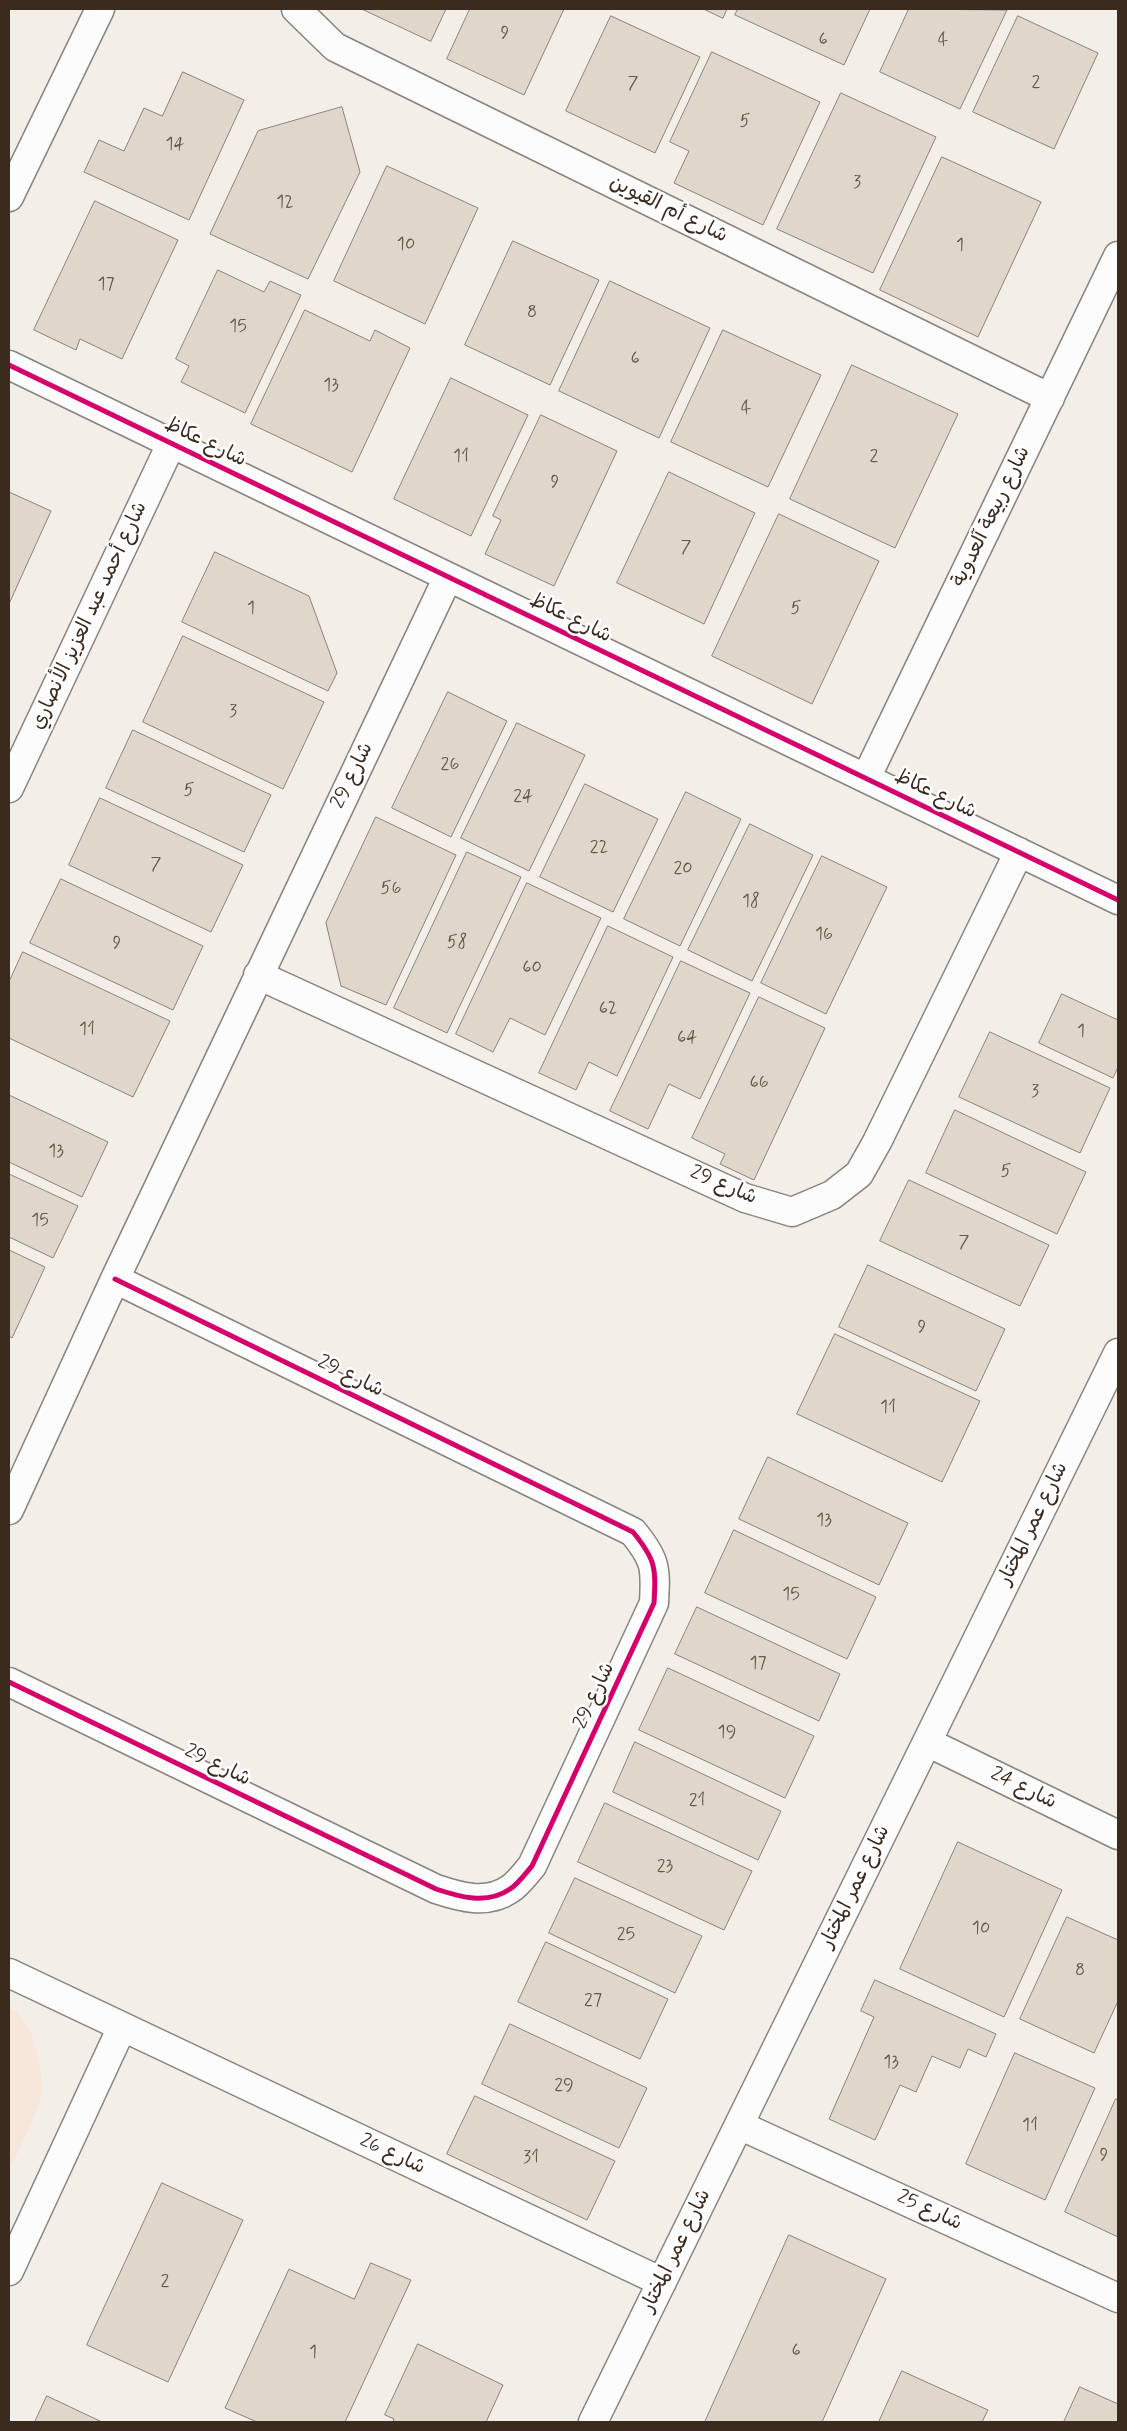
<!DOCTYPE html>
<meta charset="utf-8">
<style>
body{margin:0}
#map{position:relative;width:1127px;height:2431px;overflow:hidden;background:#f4eee8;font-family:Mynerve,sans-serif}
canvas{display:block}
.frame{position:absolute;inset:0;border:10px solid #3b2a1e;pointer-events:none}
</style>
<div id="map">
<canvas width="1127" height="2431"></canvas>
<div class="frame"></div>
</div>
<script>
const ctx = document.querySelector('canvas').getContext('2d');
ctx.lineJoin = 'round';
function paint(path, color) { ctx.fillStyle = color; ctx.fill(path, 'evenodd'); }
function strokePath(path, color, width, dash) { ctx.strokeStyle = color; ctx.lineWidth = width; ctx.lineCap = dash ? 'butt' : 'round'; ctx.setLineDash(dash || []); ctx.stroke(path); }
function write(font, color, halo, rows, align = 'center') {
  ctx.font = font + ' Mynerve,"Playpen Sans Arabic",sans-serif'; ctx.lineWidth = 5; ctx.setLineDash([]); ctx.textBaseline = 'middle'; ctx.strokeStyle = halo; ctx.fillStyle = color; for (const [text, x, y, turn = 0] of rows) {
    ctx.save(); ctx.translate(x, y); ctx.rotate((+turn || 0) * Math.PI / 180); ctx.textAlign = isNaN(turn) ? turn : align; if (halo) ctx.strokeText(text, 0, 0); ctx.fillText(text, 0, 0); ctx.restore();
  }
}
paint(new Path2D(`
 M9,2007l9,6 13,19 8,29 4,30 -6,20 -28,60z`), '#f6e7da');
const building = new Path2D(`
 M362,9h84l-15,32z
 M470,9h94l-40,86 -77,-36z
 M704,9h23l-4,9z
 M738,9h132l-26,56 -109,-50z
 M909,9l98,1 -47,99 -80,-37z
 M611,16l89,41 -45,96 -89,-42z
 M1018,16l80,37 -44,96 -81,-37z
 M712,52l108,50 -57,123 -89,-42 15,-32 -19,-9z
 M183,72l61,28 -55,120 -105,-48 15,-32 25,11 20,-43 18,8z
 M841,93l95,44 -63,136 -96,-44z
 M342,107l18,65 -52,107 -98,-45 48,-103z
 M942,157l99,45 -63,135 -98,-47z
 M387,166l91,42 -53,116 -91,-43z
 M95,201l83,39 -56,119 -42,-20 -4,11 -42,-20z
 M513,241l86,39 -49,105 -85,-40z
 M218,270l46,22 6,-11 31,14 -56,118 -64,-31 8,-16 -13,-7z
 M610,281l100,47 -51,110 -100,-47z
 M305,310l65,31 5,-11 35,18 -58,124 -101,-48z
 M723,330l98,45 -53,112 -97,-45z
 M852,365l106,49 -63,134 -105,-49z
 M451,378l77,37 -57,121 -77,-37z
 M541,415l76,36 -63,135 -69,-32 16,-34 -8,-4z
 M669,472l86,41 -51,111 -87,-41z
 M9,492l42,19 -42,93z
 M779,514l100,47 -67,143 -100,-48z
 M215,552l94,44 28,77 -9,18 -146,-69z
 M183,636l141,66 -41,87 -140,-67z
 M448,692l59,29 -56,116 -59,-29z
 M517,723l68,32 -56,116 -68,-33z
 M133,730l138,65 -27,57 -138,-64z
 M585,784l73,35 -45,93 -73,-35z
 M686,792l55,27 -61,127 -56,-27z
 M100,798l143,67 -32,67 -142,-67z
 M376,817l80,38 -70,150 -45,-19 -15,-63z
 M750,824l63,31 -61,126 -64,-31z
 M467,852l54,25 -74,156 -53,-25z
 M822,856l65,31 -61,127 -65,-31z
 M61,879l142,67 -30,64 -143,-67z
 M527,883l74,35 -56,117 -35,-17 -17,34 -37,-18z
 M608,926l65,31 -56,119 -28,-14 -13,28 -37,-17z
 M23,952l147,69 -37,76 -124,-59v-56z
 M681,961l69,32 -50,106 -31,-15 -21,45 -38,-18z
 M1062,994l56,26v47l-5,11 -74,-35z
 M759,997l66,31 -71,152 -34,-16 5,-10 -33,-16z
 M990,1032l120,56 -30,65 -121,-56z
 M9,1095l99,47 -26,55 -73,-35z
 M955,1110l131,62 -29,62 -131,-61z
 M9,1174l69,32 -25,52 -44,-21z
 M909,1180l140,65 -29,61 -140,-65z
 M9,1250l36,17 -33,71 -3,-2z
 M868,1265l137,64 -29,62 -137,-64z
 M835,1334l145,67 -38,81 -145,-68z
 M768,1457l140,66 -29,62 -140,-66z
 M734,1530l142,67 -29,62 -142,-66z
 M697,1607l143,67 -21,47 -144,-67z
 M668,1668l146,68 -29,62 -146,-68z
 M635,1742l146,69 -23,49 -145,-68z
 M605,1803l147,68 -28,59 -146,-68z
 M958,1842l104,48 -58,127 -104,-48z
 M575,1878l127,58 -27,57 -126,-60z
 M1067,1917l51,23v61l-24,52 -74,-34z
 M546,1942l122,57 -28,60 -122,-57z
 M875,1980l121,54 -10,23 -18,-8 -8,19 -28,-12 -16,36 -16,-7 -25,55 -46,-21 45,-102 -13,-6z
 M510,2024l137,64 -28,60 -137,-64z
 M1015,2053l80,35 -50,112 -79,-36z
 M475,2096l140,65 -28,59 -140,-66z
 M1116,2099l2,1v137l-53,-25z
 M162,2183l81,37 -75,162 -81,-37z
 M789,2235l97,44 -64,143h-117z
 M371,2263l40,17 -66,142h-88l-32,-14 64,-139 65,30z
 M418,2344l85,41 -17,37h-93l1,-3 -9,-4z
 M902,2371l86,39 -6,12h-103z
 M1080,2387l38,17v18h-54z
 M47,2396l55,26h-67z`);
paint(building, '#e1d6ca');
strokePath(building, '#89837e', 1);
const street = new Path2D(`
 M296,9l39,38 715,351
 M9,197l91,-188
 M9,365l1109,535
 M866,778l252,-522
 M9,788l162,-344
 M258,975l487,223 47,14 40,-17 27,-21 18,-32 142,-290
 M9,1510l106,-231 333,-702
 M9,1682l427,207c24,8 51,16 74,0 8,-5 15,-15 22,-23l122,-263c2,-35 2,-43 -21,-71l-518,-253
 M927,1742l191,93
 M9,1973l653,309
 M739,2125l379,173
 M9,2271l113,-244
 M593,2422l525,-1069`);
strokePath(street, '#89837e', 31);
strokePath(street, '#fdfcfc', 28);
strokePath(new Path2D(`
 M9,365l1109,535
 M9,1682l427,207c24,8 51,16 74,0 8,-5 15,-15 22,-23l122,-263c2,-35 2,-43 -21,-71l-518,-253`), '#d6006c', 5);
write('18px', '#65564a', null, [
 ["9",505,34],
 ["6",823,40],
 ["4",943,41],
 ["2",1036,83],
 ["7",633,84],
 ["5",745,122],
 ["14",175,145],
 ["3",857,183],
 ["12",285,203],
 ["10",406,245],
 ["1",960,246],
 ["17",106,285],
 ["8",532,313],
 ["15",238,327],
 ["6",635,359],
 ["13",331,386],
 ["4",746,409],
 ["11",461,457],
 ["2",874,457],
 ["9",555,483],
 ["7",686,548],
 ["1",251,609],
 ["5",796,609],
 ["3",233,712],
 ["26",450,765],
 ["5",189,791],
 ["24",523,797],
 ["22",599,848],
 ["7",156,865],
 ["20",683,869],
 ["56",391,889],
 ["18",751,902],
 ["16",824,935],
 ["58",457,943],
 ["9",117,944],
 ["60",532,968],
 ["62",608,1009],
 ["11",87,1030],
 ["1",1081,1032],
 ["64",687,1038],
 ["66",759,1083],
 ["3",1035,1092],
 ["13",56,1152],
 ["5",1006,1172],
 ["15",40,1221],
 ["7",964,1243],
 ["9",922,1328],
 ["11",888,1408],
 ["13",824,1521],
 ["15",791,1595],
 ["17",758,1664],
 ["19",727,1733],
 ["21",697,1801],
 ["23",665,1867],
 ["10",981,1929],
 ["25",626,1935],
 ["8",1080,1971],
 ["27",593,2001],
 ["13",891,2063],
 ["29",564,2086],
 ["11",1030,2126],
 ["9",1104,2156],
 ["31",531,2158],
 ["2",165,2282],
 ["6",796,2351],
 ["1",313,2353]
]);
write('20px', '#3b2a1e', '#fff', [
 ["شارع أم القيوين",668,210,26],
 ["شارع عكاظ",205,443,26],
 ["شارع ربيعة آلعدوية",992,517,-64],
 ["شارع أحمد عبد العزيز الأنصاري",90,616,-65],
 ["شارع عكاظ",570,619,26],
 ["شارع 29",353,776,-64],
 ["شارع عكاظ",935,795,26],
 ["شارع 29",723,1186,23],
 ["شارع 29",350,1377,26],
 ["شارع عمر المختار",1034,1524,-64],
 ["شارع 29",595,1696,-65],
 ["شارع 29",217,1766,26],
 ["شارع 24",1023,1789,26],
 ["شارع عمر المختار",856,1887,-64],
 ["شارع 26",392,2155,25],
 ["شارع 25",929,2211,25],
 ["شارع عمر المختار",677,2251,-64]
]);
</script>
